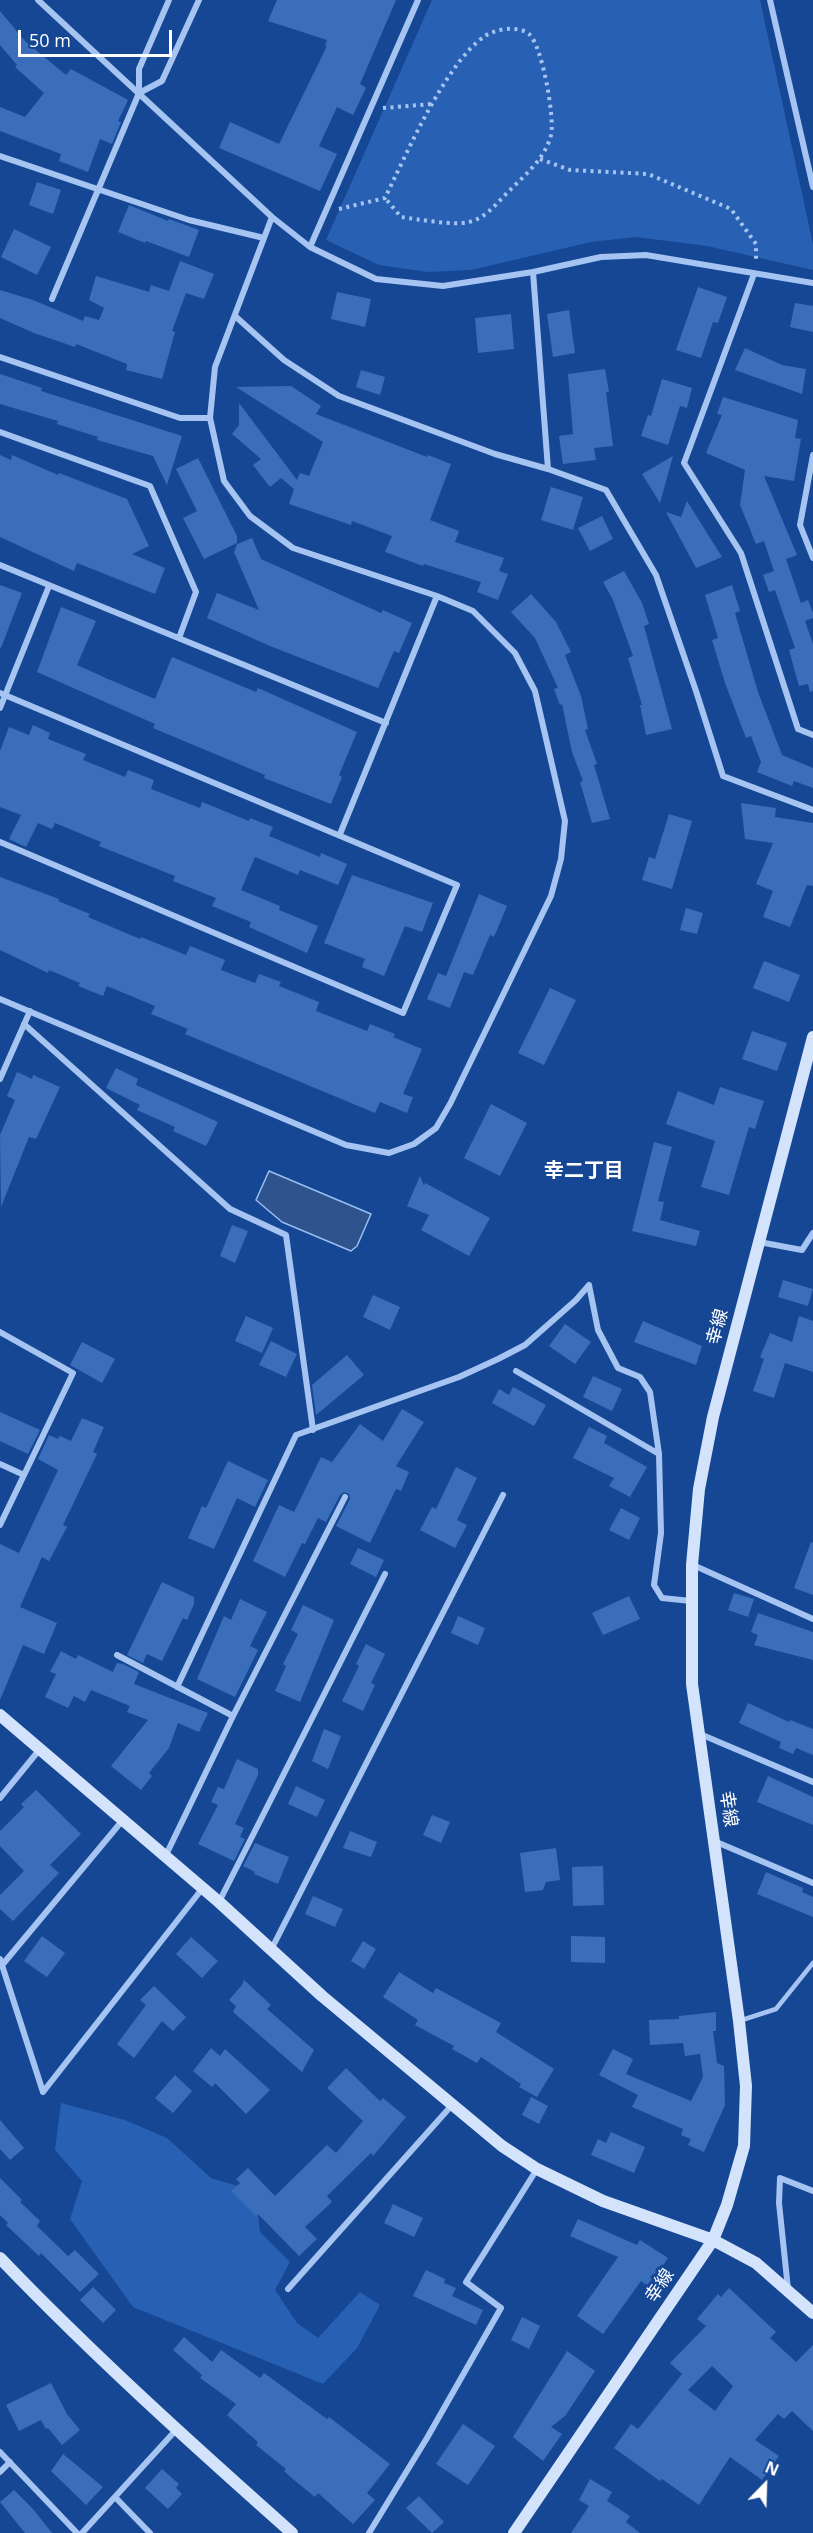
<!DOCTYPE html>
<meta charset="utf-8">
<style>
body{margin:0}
#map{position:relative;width:813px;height:2533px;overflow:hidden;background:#164794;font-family:"Open Sans",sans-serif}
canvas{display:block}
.north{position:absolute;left:735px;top:2455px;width:60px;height:60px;-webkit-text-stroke:4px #164794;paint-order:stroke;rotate:23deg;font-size:16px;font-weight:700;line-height:24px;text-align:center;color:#fff}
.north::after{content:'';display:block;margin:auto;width:21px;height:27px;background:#fff;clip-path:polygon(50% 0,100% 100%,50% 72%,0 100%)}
.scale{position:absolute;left:18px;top:30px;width:154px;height:27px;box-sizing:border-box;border:3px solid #fff;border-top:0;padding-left:8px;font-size:18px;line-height:21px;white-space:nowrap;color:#fff;-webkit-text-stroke:4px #164794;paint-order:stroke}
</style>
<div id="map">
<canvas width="813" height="2533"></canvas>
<div class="north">N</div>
<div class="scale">50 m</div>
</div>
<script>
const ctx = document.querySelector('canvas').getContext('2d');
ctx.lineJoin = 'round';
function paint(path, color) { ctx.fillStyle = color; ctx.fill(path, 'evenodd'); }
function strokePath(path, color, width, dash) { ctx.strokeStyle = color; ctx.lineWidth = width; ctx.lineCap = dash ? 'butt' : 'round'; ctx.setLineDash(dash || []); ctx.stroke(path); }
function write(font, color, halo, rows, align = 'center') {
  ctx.font = font + ' "Open Sans","Noto Sans JP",sans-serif'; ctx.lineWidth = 6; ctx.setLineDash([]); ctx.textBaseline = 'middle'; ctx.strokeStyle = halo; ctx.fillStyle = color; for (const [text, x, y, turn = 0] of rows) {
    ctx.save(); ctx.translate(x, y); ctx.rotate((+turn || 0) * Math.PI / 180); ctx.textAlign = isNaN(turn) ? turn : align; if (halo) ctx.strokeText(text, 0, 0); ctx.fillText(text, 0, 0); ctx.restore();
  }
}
paint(new Path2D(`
 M432,0h328l53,244v26l-106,-24 -71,-9 -45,5 -120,28 -43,2 -49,-7 -53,-25z
 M61,2103l64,17 42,18 44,40 44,13 5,41 30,30 -15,28 22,33 21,15 42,-46 20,13 -23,43 -34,36 -190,-77 -63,-88 12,-38 -27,-31z`), '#2860b3');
const water = new Path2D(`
 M269,1171l102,43 -14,32 -6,5 -69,-29 -26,-22z`);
paint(water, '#2f538c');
strokePath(water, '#98bff4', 1.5);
paint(new Path2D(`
 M277,0h119l-36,84 6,4 -13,27 -16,-8 -18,39 18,8 -17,37 -101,-43 11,-26 49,22 48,-98h-2l2,-6 -59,-19z
 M0,11l25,30 41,34 5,-6 57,31 -10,21 3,1 -9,22 -12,-5 -12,33 -29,-11 2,-7 -61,-23v-24l25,10 19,-24 -29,-26 2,-2 -17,-20z
 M37,182l24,8 -8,24 -24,-9z
 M129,205l39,16 1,-2 30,11 -10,27 -43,-16 -1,2 -27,-11z
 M14,229l37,18 -14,28 -36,-18z
 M180,261l34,13 -10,25 -18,-6 -14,38 3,1 -13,47 -36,-9 1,-6 -51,-20 -1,3 -41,-14 -34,-15v-28l33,10 50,21 2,-5 14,4 5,-12 -15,-8 7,-24 53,16 2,-7 18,6z
 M698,287l29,10 -9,26 -5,-1 -12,36 -25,-8z
 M337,292l34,7 -6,28 -34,-8z
 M795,303l18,3v26l-23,-5z
 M569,310l6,43 -22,4 -6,-43z
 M511,314l3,35 -36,4 -3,-35z
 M745,348l37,17 24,4 -4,25 -67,-24z
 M605,369l4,23h-3l7,54 -19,2 2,12 -33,4 -4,-28 14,-2 -5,-60z
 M361,370l24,7 -5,18 -24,-8z
 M0,374l42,14 -1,3 141,45 -15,49 -14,-29 -56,-16 1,-3 -41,-13 1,-3 -58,-17z
 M662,379l30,9 -5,20 -7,-2 -12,39 -27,-9 7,-21 3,1z
 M291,386l30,20 -5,8 111,43 1,-2 23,9 -21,56 29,11 -4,11 49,16 -5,13 9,3 -10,26 -21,-8 4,-10 -57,-18 -1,2 -38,-14 7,-16 -40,-15 -1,4 -62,-21 5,-15 -13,-11 -11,9 -17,-22 8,-6 -29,-25 7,-9v-22l58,77 3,-7 9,3 14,-34 -87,-55z
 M723,397l75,23 -3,18 6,1 -7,42 -30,-5 33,79 -11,4 15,44 7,-3 5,13v5l-8,3 8,23v47l-3,1 -2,-8 -9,2 -10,-36 6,-2 -20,-58 -6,2 -6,-17 11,-4 -10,-30 -8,3 -16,-39 5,-35 -39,-17 16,-38 -5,-1z
 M0,455l11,5 1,-5 46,20 1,-2 68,26 22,47 -17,8 33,14 -10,26 -78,-31 -3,8 -74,-34z
 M673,456l-13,47 -18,-29z
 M198,458l39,78v7l-33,16 -21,-41 14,-7 -21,-42z
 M551,487l32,10 -10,33 -32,-10z
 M687,501l35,56 -26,11 -30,-56 15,5z
 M602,516l11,23 -23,12 -12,-23z
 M252,538l9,21 120,54 2,-3 29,13 -13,30 -5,-2 -16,37 -108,-42 -63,-28 10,-25 42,17 -25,-58 3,-8z
 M624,571l18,32 7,21 -5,2 28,103 -26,6 -6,-30h2l-14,-47 5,-2 -20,-56 -10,-18z
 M0,585l22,8 -21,55 -1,-1z
 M732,585l8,26 -5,2 23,79 24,63 31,13v20l-19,-7 -2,5 -35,-14 4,-10 -10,-26 -5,2 -21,-55 -13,-43 6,-2 -13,-43z
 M531,594l25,28 15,30 -6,3 16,41 7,33 -3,1 12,34 -3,1 16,54 -18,4 -12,-41 3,-1 -11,-29 -10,-48 -2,1 -6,-16 4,-1 -23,-50 -24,-26z
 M61,607l35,14 -19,44 31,14 47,20 17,-42 84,35 2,-4 99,44 -18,43 3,2 -11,27 -67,-26 1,-3 -112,-47 2,-4 -118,-52z
 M33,725l17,8 -2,6 38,15 -3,6 42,17 3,-7 26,10 -3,9 49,19 2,-6 47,19 1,-3 23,9 -4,9 51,21 1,-4 26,11 -9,21 -38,-15 -2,5 -43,-18 -14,33 39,16 -1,4 39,16 -11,27 -58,-26 2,-5 -39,-16 4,-8 -43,-17 2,-5 -76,-30 2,-4 -46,-19 -3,6 -14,-6 -12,24 -17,-8 12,-24 -21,-8v-56l9,-24 20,8z
 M741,803l35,5 -1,9 38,6v63l-6,-1 -17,42 -27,-10 10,-26 -17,-7 17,-41 -28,-4z
 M669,814l23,7 -20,68 -30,-9 7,-23 6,2z
 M352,875l81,28 -11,29 -17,-6 -21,50 -22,-9 3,-8 -41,-16z
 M0,877l59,22 -1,2 32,13 -2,3 52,22 1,-2 45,18 4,-9 35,14 -4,10 34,13 4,-9 22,8 -2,4 40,16 -3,9 51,20 3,-7 25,10 -2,3 29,12 -19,45 10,3 -6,16 -27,-11 -5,11 -190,-79 3,-5 -37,-15 4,-8 -48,-20 -4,10 -25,-10 2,-3 -31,-13 -1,3 -48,-23z
 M479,894l28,12 -13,31 -4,-2 -17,40 -9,-3 -14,36 -23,-9 11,-26 8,3z
 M686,908l17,5 -6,21 -17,-4z
 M764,961l36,14 -11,27 -36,-14z
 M550,988l26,12 -32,65 -26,-12z
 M752,1031l35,12 -10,28 -35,-12z
 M116,1068l22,11 -2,6 82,37 -12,24 -33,-15 2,-4 -38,-17 3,-5 -34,-17z
 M17,1072l15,7 1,-4 27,12 -24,52 -7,-2 -28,70 -1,-72 15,-35 -8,-4z
 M720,1087l44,14 -9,28 -6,-2 -20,68 -28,-8 14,-46 -49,-17 12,-33 36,14z
 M491,1104l36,19 -27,53 -36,-18z
 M654,1142l18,5 -14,54 6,1 -4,18 40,11 -4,15 -64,-15z
 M420,1176l4,10 1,-3 65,35 -21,38 -48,-26 8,-15 -22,-9z
 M232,1225l16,6 -13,32 -15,-7z
 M783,1280l30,9 -5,17 -30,-9z
 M373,1295l27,12 -10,23 -27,-13z
 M246,1316l27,12 -11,25 -27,-12z
 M799,1316l14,5v51l-28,-9 -11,35 -21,-7 11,-32 -4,-2 10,-24 22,9z
 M643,1321l59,25 -6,19 -62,-23z
 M565,1324l26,18 -16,22 -26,-18z
 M271,1341l26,13 -11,23 -27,-12z
 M82,1342l33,17 -13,24 -32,-18z
 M347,1355l17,20 -48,40 -4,-30z
 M593,1376l29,13 -10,22 -29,-14z
 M513,1387l33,18 -12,21 -42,-23 7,-14 10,6z
 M402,1409l22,13 -28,44 13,6 -8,19 -5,-2 -26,54 -34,-17 14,-27 -1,-5 -5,-2 -4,3 -14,27 -8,-4 -13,26 -3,-1 -17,34 -32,-16 26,-56 15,7 27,-55 11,5 28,-38 23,17z
 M0,1412l40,18 -12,24 -28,-13z
 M82,1418l22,9 -11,25 4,2 -34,71 4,2 -18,34 -7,-4 -22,50 37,16 -13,31 -21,-9 -23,55v-156l19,9 39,-83 -20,-11 11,-24 9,4 2,-3 11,5z
 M589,1427l18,9 -3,7 43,24 -17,30 -21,-11 5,-8 -41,-20z
 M228,1461l40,19 -13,27 -18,-9 -23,51 -26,-11 14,-32 4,2z
 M456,1467l21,11 -20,42 10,5 -12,23 -35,-18 12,-23 4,2z
 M621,1508l19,10 -11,22 -20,-10z
 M811,1542l2,1v52l-19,-7z
 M358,1548l26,12 -8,17 -26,-13z
 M162,1582l32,15v7l-7,16 -4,-2 -21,43 -15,-7 -4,9 -16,-8z
 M734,1593l20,6 -6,18 -20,-7z
 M629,1596l11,23 -37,16 -11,-22z
 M240,1599l27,13 -17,34 8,4 -23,47 -38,-18 27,-63 7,4z
 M303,1605l31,15 -34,82 -25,-11 11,-25 -3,-2 15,-30 -7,-4z
 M758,1613l55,19v28l-59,-15 4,-10 -7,-3z
 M458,1616l27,12 -7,17 -27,-12z
 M366,1644l19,10 -14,29 4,2 -12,26 -21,-10 17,-35 -3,-2z
 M61,1651l15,8 2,-4 35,17 4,-9 6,1 16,8 -5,12 74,29 -9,19 -21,-9 -9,25 -20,25 3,3 -11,14 -30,-24 37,-46 -21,-8 3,-6 -39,-16 -6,12 -11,-6 -6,12 -23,-11 11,-23 -6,-2z
 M748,1703l41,19 1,-2 23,9v26l-17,-7 -3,6 -14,-6 2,-6 -42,-19z
 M324,1729l17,7 -13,33 -16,-8z
 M237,1759l21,10v6l-23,49 9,4 -4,9 5,2 -11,22 -36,-17 20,-39 -7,-3 7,-15 6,2z
 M768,1776l45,21v28l-56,-23z
 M296,1786l29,14 -8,17 -29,-13z
 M36,1790l45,44 -31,31 9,8 -46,48 -13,-12v-14l24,-24 -24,-25v-15l24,-24 -3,-3z
 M432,1815l18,7 -9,21 -18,-8z
 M350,1831l27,11 -6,15 -28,-9z
 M255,1843l34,14 -11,27 -24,-10 1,-2 -12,-6z
 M556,1848l4,32 -14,2 -3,8 -18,2 -5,-39z
 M603,1866l1,39 -31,1 -1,-39z
 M766,1872l37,16 -1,4 11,5v20l-56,-23z
 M313,1896l30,13 -8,18 -30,-13z
 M42,1936l23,17 -18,24 -23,-16z
 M571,1936l34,1v26l-34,-1z
 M191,1937l27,24 -16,17 -26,-24z
 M363,1941l13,8 -12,20 -13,-8z
 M399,1972l34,21 3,-5 65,35 -5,9 58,37 -17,28 -18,-10 2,-3 -40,-27 -4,6 -25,-14 2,-3 -39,-21 3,-5 -35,-23z
 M244,1980l27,25 -4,4 47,41 -12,22 -69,-60 3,-6 -7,-6 13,-15z
 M154,1986l32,31 -13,14 -11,-10 -28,37 -17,-14 29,-39 -6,-5z
 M716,2012v19h-3l4,32 7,3 1,39 -21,47 -16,-7 3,-6 -10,-4 2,-6 -51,-22 6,-12 -39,-20 14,-26 20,10 -7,15 65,27 12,-24 -3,-23 -15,2 -2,-13 -33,2 -1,-25 30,-1v-3z
 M211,2048l9,8 5,-7 45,41 -24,24 -31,-31 -3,4 -19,-16z
 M346,2068l34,33 3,-3 23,19 -33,39 -2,-3 -44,43 5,6 -27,25 12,12 -18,17 -41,-42 -2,2 -25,-25 9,-8 -4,-4 12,-11 27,28 52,-51 9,8 27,-32 -36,-33z
 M175,2075l17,16 -19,22 -18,-15z
 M531,2097l17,9 -9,18 -17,-9z
 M0,2120l24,28 -14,12 -10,-11z
 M611,2132l34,15 -11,26 -43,-18 7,-16 8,4z
 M0,2178l22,22 -2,2 20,19 -3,5 31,30 7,-6 24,24 -19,18 -39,-39 -2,3 -33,-31 2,-2 -8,-8z
 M393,2204l30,14 -9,19 -30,-14z
 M578,2219l59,26 3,-5 28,18 -19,29 -8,-6 -38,53 -26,-18 41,-59 -48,-21z
 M426,2270l19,9 -1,4 12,5 -4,8 31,14 -7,15 -63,-29z
 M93,2287l23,23 -13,13 -23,-23z
 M729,2288l47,44 -6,6 26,24 17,-17v86l-21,-20 -8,8 -6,-5 -23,26 24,16 -17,24 -32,-23 -31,48 -37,-26 -2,2 -46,-33 17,-24 7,5 44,-55 -12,-11 36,-37 -9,-7 21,-25 3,3zM712,2366l21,20 -18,25 -27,-21z
 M522,2317l18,9 -11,23 -18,-9z
 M184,2337l28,25 9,-12 39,28 4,-5 63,46 2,-2 61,47 -23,29 8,7 -22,24 -35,-31 -3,4 -21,-17 -10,-9 2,-2 -30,-24 2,-3 -31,-27 9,-11 -36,-26 2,-3 -29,-25z
 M567,2351l28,20 -30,45 -14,11 11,7 -19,27 -30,-24z
 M51,2383l16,31 13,16 -18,15 -14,-17 -2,1 -5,-9 -22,11 -13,-26z
 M463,2424l32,22 -27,39 -32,-21z
 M63,2454l40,33 -17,18 -35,-34z
 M162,2469l17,15 -3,4 6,6 -14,15 -23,-21z
 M590,2479l22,13 -5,9 23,15 -4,6 14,11h-69l18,-27 -10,-6z
 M14,2490l19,19 19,24h-27l-25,-31z
 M419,2496l25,26 -12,11 -26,-25z`), '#3a6ebb');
strokePath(new Path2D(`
 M383,108l49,-4
 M540,159l30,11 78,4 83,35 25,35v18
 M339,209l46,-11c21,-43 61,-136 100,-162 10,-7 33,-11 44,-2 13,11 26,83 22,101 -6,24 -26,40 -43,57 -12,12 -22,26 -39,30 -14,4 -53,-3 -68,-5l-16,-19`), '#a6c4f1', 4, [3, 4.5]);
strokePath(new Path2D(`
 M742,2020l34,-11 37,-46`), '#a6c4f1', 4.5);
strokePath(new Path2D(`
 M38,0l234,217 38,30 66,32 67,7 90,-14 68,-15 45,-2 167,28
 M770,0l43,187
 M139,93l23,-12 37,-81
 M0,156l189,64 75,18
 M310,247l108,-247
 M533,272l15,197
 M754,274l-70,189 57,90 57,176 15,6
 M52,299l87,-206v-24l30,-69
 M235,316l49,44 55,36 156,58 53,15 58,21 50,85 40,116 27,85 90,34
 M0,357l180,61h30
 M0,432l150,54 46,106 -17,46
 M813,455l-13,70 13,33
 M0,565l386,158
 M0,693l457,192 -54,128 -403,-171
 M0,708l49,-122
 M340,834l97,-238
 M0,999l346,146 43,8 25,-9 22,-16 14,-24 101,-208 10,-37 4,-38 -30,-130 -20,-38 -42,-42 -36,-15 -144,-48 -43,-32 -26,-35 -14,-63 5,-51 57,-150
 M24,1024l206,185 56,26 27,195
 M0,1079l30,-68
 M759,1242l43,8 11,-17
 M589,1285l9,45 20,38 22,9 10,15 9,62 2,79 -7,52 8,13 29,3
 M0,1332l73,41 -73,152
 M516,1371l143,83
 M0,1464l24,11
 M693,1565l120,54
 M117,1655l116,61
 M177,1687l119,-252 163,-58 39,-18 27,-14 51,-45 13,-15
 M700,1734l113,48
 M0,1798l40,-49
 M714,1841l99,42
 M165,1857l68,-141 112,-219
 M219,1902l166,-328
 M272,1948l231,-453
 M0,1959l43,133
 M3,1964l119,-143
 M43,2092l159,-203
 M288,2289l164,-184
 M788,2289l-9,-86 1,-25 33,13
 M0,2452l77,81
 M0,2472l10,-10
 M115,2497l35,36
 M82,2533l94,-103
 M369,2533l58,-95 74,-130 -35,-26 71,-113`), '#a6c4f1', 6);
strokePath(new Path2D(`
 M0,1715l219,187 103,94 180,150 35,23 66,32 110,39 43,23 57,50
 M0,2258c93,97 192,186 292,275
 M514,2533l199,-293 14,-35 17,-59 2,-60 -7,-65 -47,-337v-119l7,-76 14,-72 100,-380`), '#d4e3fc', 12);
write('18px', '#fff', '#164794', [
 ["幸線",718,1327,-75],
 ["幸線",728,1809,82],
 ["幸線",660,2286,-56]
]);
write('bold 20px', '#fff', '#164794', [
 ["幸二丁目",584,1171]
]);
</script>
